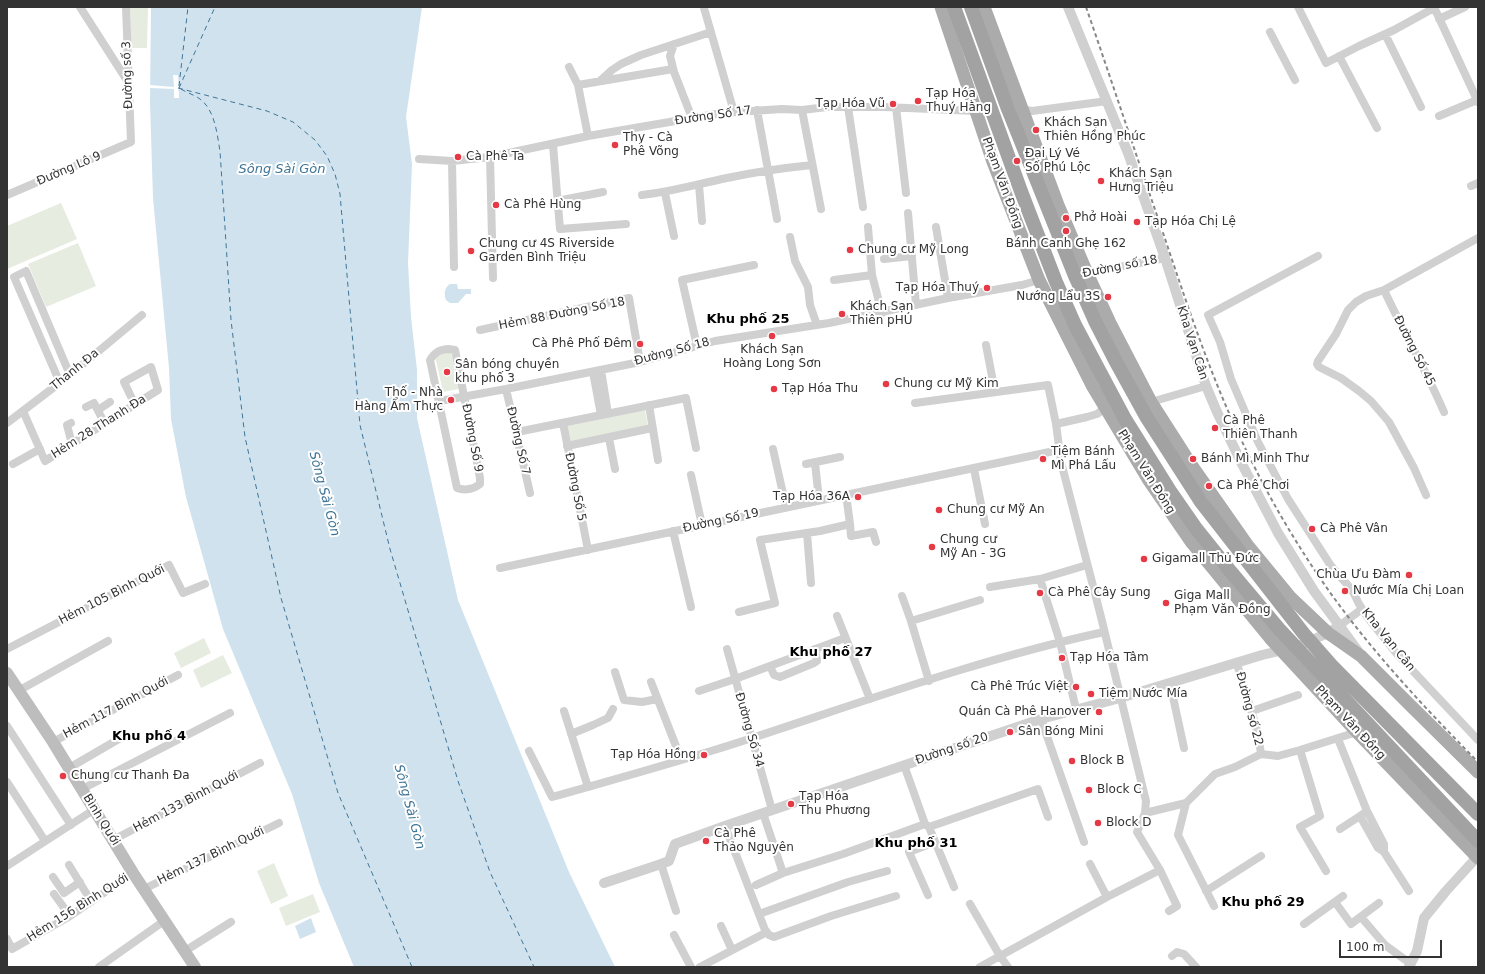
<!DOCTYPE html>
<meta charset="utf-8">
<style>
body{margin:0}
#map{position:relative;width:1485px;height:974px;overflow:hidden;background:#fff;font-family:"DejaVu Sans",sans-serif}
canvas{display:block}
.frame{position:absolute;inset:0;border:8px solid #333;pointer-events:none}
.scale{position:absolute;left:1339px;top:940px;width:103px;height:18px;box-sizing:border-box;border:2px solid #333;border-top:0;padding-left:5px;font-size:12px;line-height:14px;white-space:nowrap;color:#333;-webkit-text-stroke:3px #fff;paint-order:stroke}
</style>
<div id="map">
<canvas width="1485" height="974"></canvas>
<div class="frame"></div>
<div class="scale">100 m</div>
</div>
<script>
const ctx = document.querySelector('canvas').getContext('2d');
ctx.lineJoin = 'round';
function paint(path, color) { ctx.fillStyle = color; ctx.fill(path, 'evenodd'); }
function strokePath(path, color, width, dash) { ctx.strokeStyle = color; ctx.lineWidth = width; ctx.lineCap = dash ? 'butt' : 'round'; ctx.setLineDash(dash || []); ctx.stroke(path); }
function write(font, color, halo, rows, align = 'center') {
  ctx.font = font + ' "DejaVu Sans",sans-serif'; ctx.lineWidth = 4; ctx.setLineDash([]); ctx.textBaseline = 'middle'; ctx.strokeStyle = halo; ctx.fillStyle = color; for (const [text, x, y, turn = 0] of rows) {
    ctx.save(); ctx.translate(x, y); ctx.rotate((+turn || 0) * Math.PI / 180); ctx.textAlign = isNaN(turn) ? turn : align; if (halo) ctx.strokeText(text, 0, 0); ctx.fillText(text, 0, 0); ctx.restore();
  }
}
paint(new Path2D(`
 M130,7h18l-1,41h-16z
 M61,203l16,36 -70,30v-43z
 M78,243l18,43 -50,21 -18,-43z
 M451,352l8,37 -16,3 -8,-36z
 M645,410l3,16 -78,16 -3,-16z
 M204,638l7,15 -30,15 -7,-15z
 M223,655l9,18 -31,15 -8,-18z
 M274,863l14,33 -17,8 -14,-33z
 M313,894l7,18 -34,14 -7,-18z`), '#e6ecdf');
paint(new Path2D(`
 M151,7h271l-16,110 6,47 -4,99 3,54 6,53v48l41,182 111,272 46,95h-261l-35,-84 -27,-89 -69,-165 -37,-132 -15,-78 -2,-51 -16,-170 -3,-96z
 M450,284h7l1,5h13v5h-5l-8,9h-8l-4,-3c-2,-6 -2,-12 4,-16z
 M311,918l5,14 -16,7 -5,-13z`), '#cfe2ee');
paint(new Path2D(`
 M173,75h5l1,23h-5v-9l-24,-1v-3l24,2z`), '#fff');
strokePath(new Path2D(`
 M179,86l9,-79
 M178,88l89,23 26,11 22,18 12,16 8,18 5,20 20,231 30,124 68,232 32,91 44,95
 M179,88l36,-81
 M181,89c6,4 14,6 19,10 15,11 17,35 20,52l11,169 14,117 36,161 57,195 74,174`), '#3f7597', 1, [5, 4]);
strokePath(new Path2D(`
 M80,7l48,75
 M1298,7l28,56 33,-17 35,-16 40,-22
 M1434,7l44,95
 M704,8l30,104
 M1439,19l26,-12
 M1270,32l25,48
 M1385,34l36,73
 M674,44l-4,12 4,16 18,46
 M1339,56l38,72
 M569,67l9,18 10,51
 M601,80l11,-10 9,-6 20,-9 70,-23
 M578,85l95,-16
 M848,107l15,100
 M896,107l10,86
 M1021,109l11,2 75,-10
 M757,110l20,109
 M802,110l19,99
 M1439,116l38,-16
 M553,145l7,84 66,-5
 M490,157l3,121
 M419,159l33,2 38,-4 98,-21 134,-23 60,-4 20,1 25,-3h58l91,4
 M452,161l2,106
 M699,185l3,36
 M1471,186l7,-3
 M665,193l9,43
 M7,195l124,-53 -5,-135
 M642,195c29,-3 56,-11 85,-17 28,-6 56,-10 85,-13
 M557,201l46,-9
 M908,213l8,92
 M868,227l4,48 10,38
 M936,227l12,71
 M790,237l5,24 13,26 2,18 7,20
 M1318,256l-110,59 12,27 11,37 27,63 30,57 43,67 21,24 7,14 9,14 29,36 81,86
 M884,259l28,-3
 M1083,274l82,-16
 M834,280l38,-5
 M1384,290c19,41 42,80 60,122
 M480,330l149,-32 11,64
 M986,345l9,47
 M697,346l-15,-66 72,-15
 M448,349l7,1 25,128v6c-6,5 -15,7 -23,4l-27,-128c5,-8 9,-10 18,-11z
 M601,370l7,44
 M593,372l8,43
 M60,383l-46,-106 12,-6 44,104
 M506,389l24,104
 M440,401l66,-12 134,-27 75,-21 114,-18 119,-25 74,-13 17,-5
 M1151,402l55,-16
 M915,403l133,-18 8,39 5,38 39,151 46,188 -1,12 -8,19 23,38 17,36 -8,5
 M649,405l9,55
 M86,407l8,-4 11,21
 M98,410l12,-8
 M23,411l22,50 113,-71 -7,-23 -27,15 11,23
 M7,423l63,-48 72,-60
 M71,423l-4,2 5,19
 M563,423l25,127
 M1056,424l31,-7 10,-3 12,-9
 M517,432l169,-34 10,50
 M609,438l6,31
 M567,446l85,-18
 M773,449l13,58
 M815,463l4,37
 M13,464l27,-15
 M806,464l34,-7
 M974,469l11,55
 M691,475l11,50
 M1426,495l-12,-27 -25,-46 -18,-21 -12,-10 -18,-13 -22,-11 -2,-3 1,-3 18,-27 12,-24 8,-8 10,-6 18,-6 94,-52
 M850,524l1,12 22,-4 3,10
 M673,531l18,76
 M807,533l4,50
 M500,568l559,-118
 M1040,579l20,63 16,67
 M990,587l50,-8 47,-14
 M902,596l9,25
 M739,612l36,-9 -15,-63 60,-9 30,-7 -4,-30
 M837,616l33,83
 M1339,626l23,-17
 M7,649l162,-84 14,28 22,-9
 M727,649l45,161
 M1237,664l21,69 3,21
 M770,666l4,9 6,2 34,-14 3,-2 -2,-12
 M615,672l9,28 18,2 15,-3
 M929,681l-18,-60 69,-21
 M651,682l30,77
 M1170,683l14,65
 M18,691l90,-50
 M699,691l36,-12 110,-41
 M564,711l24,76
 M1252,711l46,-16
 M1041,719l43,123
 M7,726l64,99
 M571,734l22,-9 15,-7 5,-9
 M1338,739l29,72 17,33v8l25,39
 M53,742l125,-67
 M1300,750l20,66 -20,11 26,44
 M529,751l23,46c67,-19 134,-37 200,-59 116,-38 232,-80 352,-106
 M904,765l21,59 4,3 25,60
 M69,768l55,-32
 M7,782l38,59
 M82,789l148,-76
 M1367,811l-7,5 18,32 6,4
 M763,813l20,60
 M1145,813l41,-10
 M725,826l40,104 4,5 5,2 57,-21 65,-20
 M929,827l109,-38 10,28
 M1340,829l20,-13
 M113,840l147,-77
 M661,864l15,47
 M1090,864l17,33
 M69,865l22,36
 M7,866l88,-57
 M53,877l11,16 16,-11
 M756,885l27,-12 60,-19 82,-30
 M144,889l135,-66
 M1206,891l55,-35
 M54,894l16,22
 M928,895l-19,-43 26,-10
 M1335,902l16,22 28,-21
 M970,904l30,52 -20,11
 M1214,906l-36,-71 8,-32 29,-29 20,-7 26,-13 17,2 22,-6 57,-18
 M759,914l89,-32 39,-11
 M1361,917l24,28 26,19
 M1304,924l39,-28
 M721,926l11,24
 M674,935l17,32
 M7,939l5,10 58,-33 63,-43
 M185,951l46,-29
 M1172,956l5,-4 7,2 12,13
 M99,967l65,-46
 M700,967l67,-35
 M1008,967l-8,-11 107,-59 53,-27`), '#d0d0d0', 8);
strokePath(new Path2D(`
 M1068,7l60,146 37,105 41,128 11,26 25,52 36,69 36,58 44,60
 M604,883l57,-19 8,-3 6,-17 50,-18 316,-107 79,-21 142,-43 34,-8 32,-14 11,-7
 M1409,967l8,-16 7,-33 22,-27 32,-35`), '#d0d0d0', 10);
strokePath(new Path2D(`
 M7,673l46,69 80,131 62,94`), '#bdbdbd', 12);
strokePath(new Path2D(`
 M941,7l52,155 46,118 54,107 55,92 44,64 78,95 87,94 121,126
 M984,7l74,198 29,68 23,50 41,79 41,64 56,80 42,51 38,36 33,23 49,49 68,67`), '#ababab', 13);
strokePath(new Path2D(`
 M954,7l68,187 34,88 19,43 50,94 45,72 25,36 36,45 48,57 199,212
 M971,7l37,102 67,167 20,45 20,39 32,58 54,84 103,132 29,33 145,147`), '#a2a2a2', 14);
strokePath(new Path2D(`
 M1086,7c25,72 49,145 74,217 24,71 47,143 79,211 18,39 39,78 62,114 49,79 112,147 177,213`), '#888', 2, [4, 3]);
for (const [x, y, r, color] of [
 [918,101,4,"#e63946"],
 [893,104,4,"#e63946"],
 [1036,130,4,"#e63946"],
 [615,145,4,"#e63946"],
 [458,157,4,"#e63946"],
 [1017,161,4,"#e63946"],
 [1101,181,4,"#e63946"],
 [496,205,4,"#e63946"],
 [1066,218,4,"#e63946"],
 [1137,222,4,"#e63946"],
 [1066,231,4,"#e63946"],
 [850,250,4,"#e63946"],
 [471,251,4,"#e63946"],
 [987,288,4,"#e63946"],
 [1108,297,4,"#e63946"],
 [842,314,4,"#e63946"],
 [772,336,4,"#e63946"],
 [640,344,4,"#e63946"],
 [447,372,4,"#e63946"],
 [886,384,4,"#e63946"],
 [774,389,4,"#e63946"],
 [451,400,4,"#e63946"],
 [1215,428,4,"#e63946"],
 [1043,459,4,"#e63946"],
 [1193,459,4,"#e63946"],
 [1209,486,4,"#e63946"],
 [858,497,4,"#e63946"],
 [939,510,4,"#e63946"],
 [1312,529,4,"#e63946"],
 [932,547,4,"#e63946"],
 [1144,559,4,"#e63946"],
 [1409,575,4,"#e63946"],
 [1345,591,4,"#e63946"],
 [1040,593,4,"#e63946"],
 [1166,603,4,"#e63946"],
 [1062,658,4,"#e63946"],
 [1076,687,4,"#e63946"],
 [1091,694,4,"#e63946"],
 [1099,712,4,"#e63946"],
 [1010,732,4,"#e63946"],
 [704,755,4,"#e63946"],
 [1072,761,4,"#e63946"],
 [63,776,4,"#e63946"],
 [1089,790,4,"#e63946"],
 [791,804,4,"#e63946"],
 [1098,823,4,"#e63946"],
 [706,841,4,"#e63946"]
]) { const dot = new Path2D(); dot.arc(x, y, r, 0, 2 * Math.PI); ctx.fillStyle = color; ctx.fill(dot); strokePath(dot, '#fff', 1.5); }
write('12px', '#333', '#fff', [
 ["Đường số 3",128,75,-92],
 ["Đường Số 17",713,116,-8],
 ["Đường Lô 9",69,169,-23],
 ["Phạm Văn Đồng",1002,183,70],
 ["Đường số 18",1120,267,-11],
 ["Hẻm 88 Đường Số 18",562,314,-11],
 ["Kha Vạn Cân",1192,343,72],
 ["Đường Số 45",1414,351,63],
 ["Đường Số 18",672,352,-15],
 ["Thanh Đa",75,370,-39],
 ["Hẻm 28 Thanh Đa",99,427,-32],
 ["Đường Số 9",472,438,79],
 ["Đường Số 7",518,441,77],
 ["Phạm Văn Đồng",1146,472,58],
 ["Đường Số 5",575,487,79],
 ["Đường Số 19",721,521,-12],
 ["Hẻm 105 Bình Quới",112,595,-27],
 ["Kha Vạn Cân",1388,640,51],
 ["Hẻm 117 Bình Quới",116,708,-28],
 ["Đường số 22",1249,709,75],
 ["Phạm Văn Đồng",1350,723,47],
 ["Đường Số 34",749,730,74],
 ["Đường số 20",952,749,-19],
 ["Hẻm 133 Bình Quới",186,802,-28],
 ["Bình Quới",101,820,58],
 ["Hẻm 137 Bình Quới",211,856,-26],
 ["Hẻm 156 Bình Quới",78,908,-32]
]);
write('12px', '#333', '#fff', [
 ["Tạp Hóa",926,94],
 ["Thuý Hằng",926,108],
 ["Tạp Hóa Vũ",885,104,"right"],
 ["Khách Sạn",1044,123],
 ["Thiên Hồng Phúc",1044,137],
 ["Thy - Cà",623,138],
 ["Phê Võng",623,152],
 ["Đại Lý Vé",1025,154],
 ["Số Phú Lộc",1025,168],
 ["Cà Phê Ta",466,157],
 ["Khách Sạn",1109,174],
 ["Hưng Triệu",1109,188],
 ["Cà Phê Hùng",504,205],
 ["Phở Hoài",1074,218],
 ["Tạp Hóa Chị Lệ",1145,222],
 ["Chung cư 4S Riverside",479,244],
 ["Garden Bình Triệu",479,258],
 ["Bánh Canh Ghẹ 162",1066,244,"center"],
 ["Chung cư Mỹ Long",858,250],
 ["Tạp Hóa Thuý",979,288,"right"],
 ["Nướng Lẩu 3S",1100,297,"right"],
 ["Khách Sạn",850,307],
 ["Thiên pHÚ",850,321],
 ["Cà Phê Phố Đêm",632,344,"right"],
 ["Khách Sạn",772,350,"center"],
 ["Hoàng Long Sơn",772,364,"center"],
 ["Sân bóng chuyền",455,365],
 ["khu phố 3",455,379],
 ["Chung cư Mỹ Kim",894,384],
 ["Tạp Hóa Thu",782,389],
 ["Thố - Nhà",443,393,"right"],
 ["Hàng Ẩm Thực",443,407,"right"],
 ["Cà Phê",1223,421],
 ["Thiên Thanh",1223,435],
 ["Tiệm Bánh",1051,452],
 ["Mì Phá Lấu",1051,466],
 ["Bánh Mì Minh Thư",1201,459],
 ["Cà Phê Chơi",1217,486],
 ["Tạp Hóa 36A",850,497,"right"],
 ["Chung cư Mỹ An",947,510],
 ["Cà Phê Vân",1320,529],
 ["Chung cư",940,540],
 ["Mỹ An - 3G",940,554],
 ["Gigamall Thủ Đức",1152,559],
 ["Chùa Ưu Đàm",1401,575,"right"],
 ["Nước Mía Chị Loan",1353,591],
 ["Cà Phê Cây Sung",1048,593],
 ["Giga Mall",1174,596],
 ["Phạm Văn Đồng",1174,610],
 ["Tạp Hóa Tâm",1070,658],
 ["Cà Phê Trúc Việt",1068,687,"right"],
 ["Tiệm Nước Mía",1099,694],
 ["Quán Cà Phê Hanover",1091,712,"right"],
 ["Sân Bóng Mini",1018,732],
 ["Tạp Hóa Hồng",696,755,"right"],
 ["Block B",1080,761],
 ["Chung cư Thanh Đa",71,776],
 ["Block C",1097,790],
 ["Tạp Hóa",799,797],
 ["Thu Phương",799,811],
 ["Block D",1106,823],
 ["Cà Phê",714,834],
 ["Thảo Nguyên",714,848]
], 'left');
write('italic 13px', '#3f7597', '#fff', [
 ["Sông Sài Gòn",282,170],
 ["Sông Sài Gòn",324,494,75],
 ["Sông Sài Gòn",409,807,75]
]);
write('bold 13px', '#000', '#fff', [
 ["Khu phố 25",748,320],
 ["Khu phố 27",831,653],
 ["Khu phố 4",149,737],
 ["Khu phố 31",916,844],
 ["Khu phố 29",1263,903]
]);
</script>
